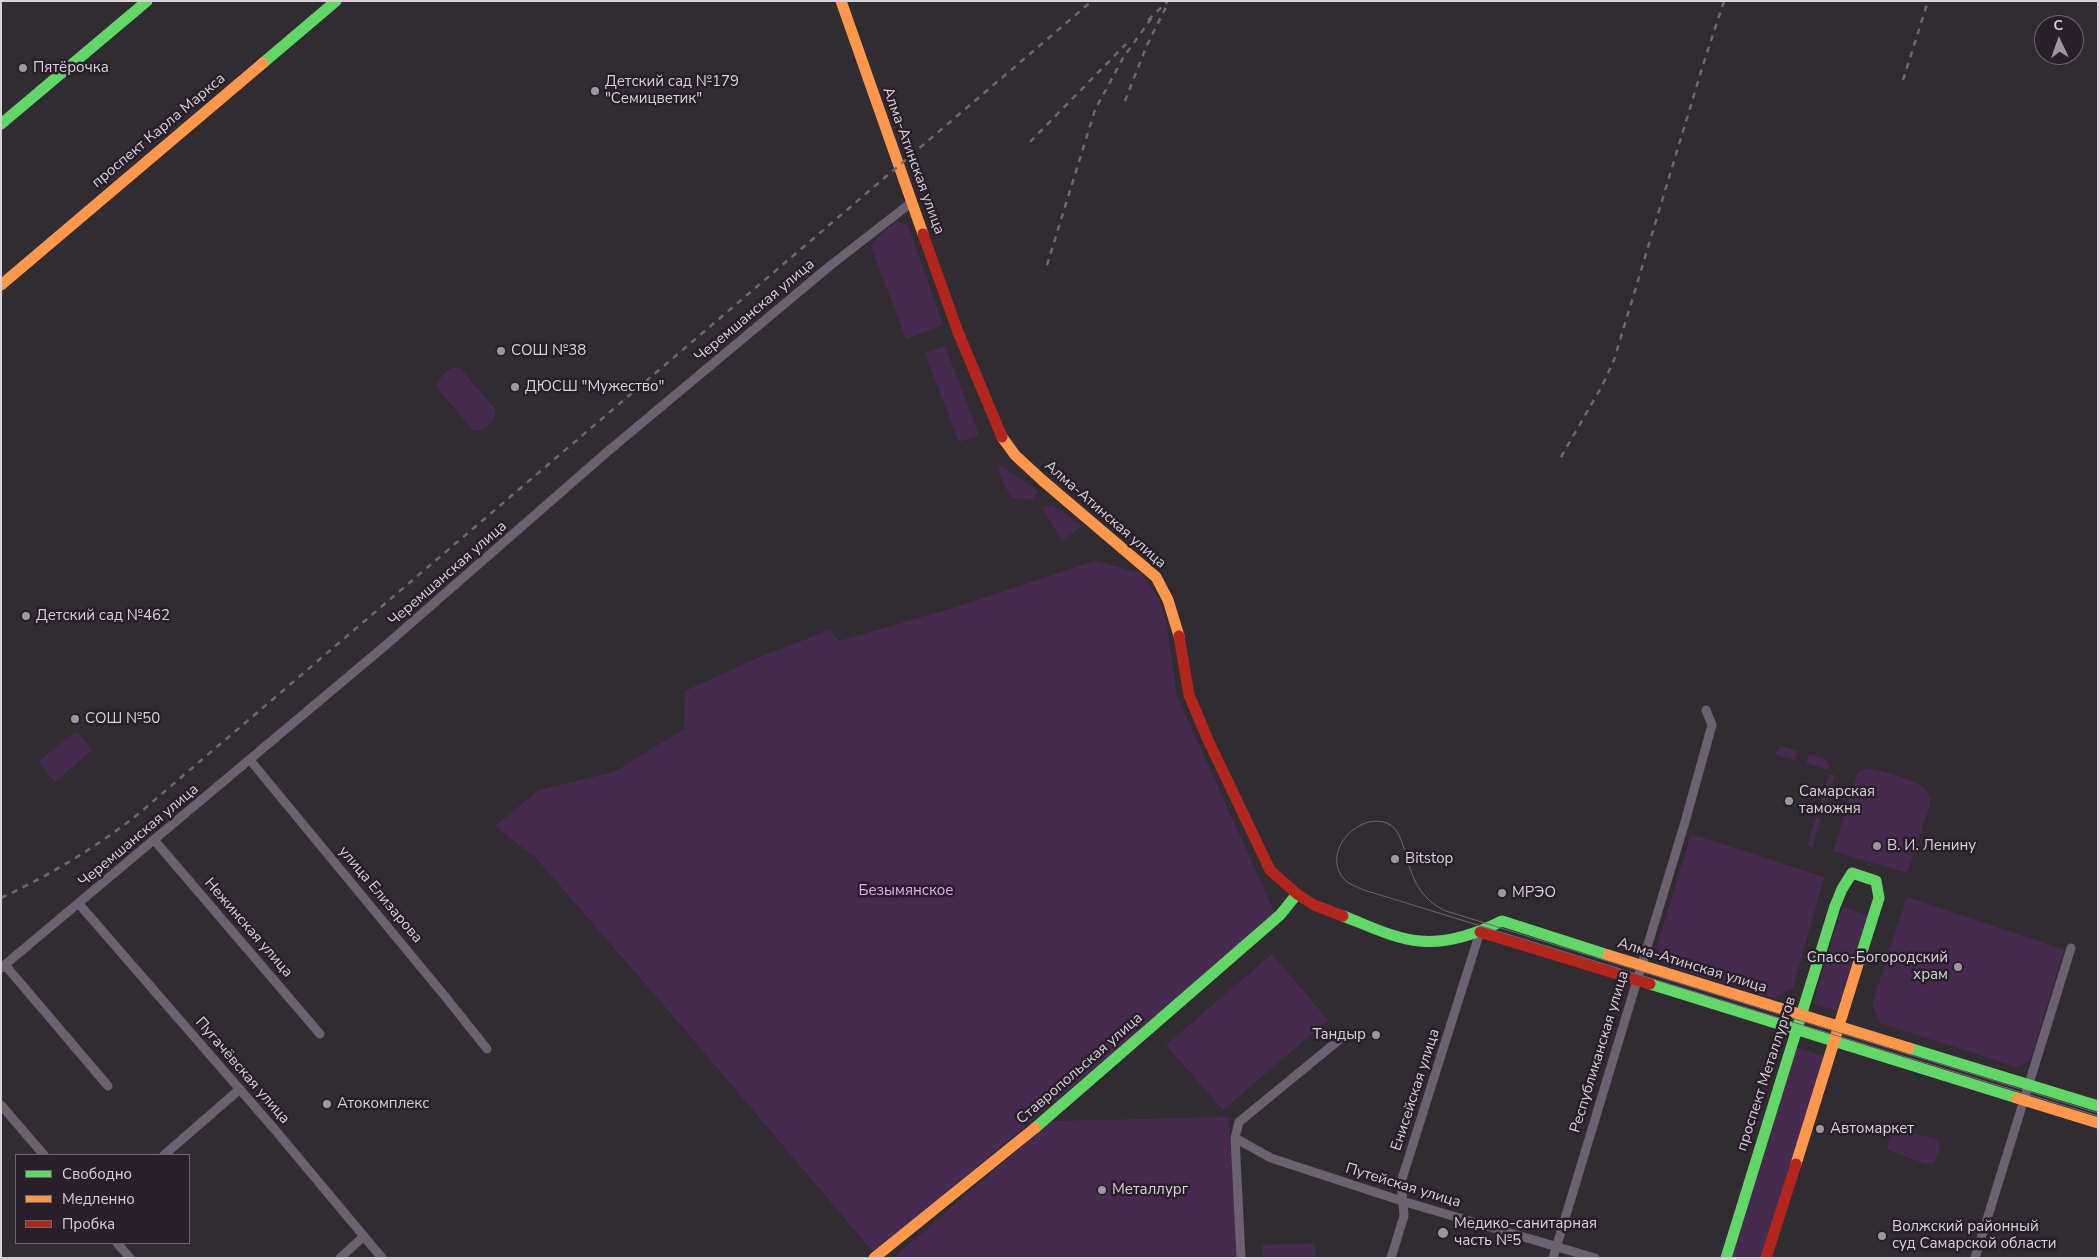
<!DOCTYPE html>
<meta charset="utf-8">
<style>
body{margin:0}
#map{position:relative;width:2099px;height:1259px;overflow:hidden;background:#312c32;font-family:"Nunito Sans",sans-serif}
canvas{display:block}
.frame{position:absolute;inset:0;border:2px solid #d7d1d9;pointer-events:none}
.legend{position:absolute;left:15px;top:1154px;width:175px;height:90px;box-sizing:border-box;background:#281f2b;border:1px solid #6e6671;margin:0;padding:6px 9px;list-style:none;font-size:15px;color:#d7d1d9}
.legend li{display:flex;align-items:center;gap:10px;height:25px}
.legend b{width:25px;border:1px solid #6e6671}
.north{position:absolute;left:2034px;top:15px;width:50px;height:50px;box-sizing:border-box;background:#281f2b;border:1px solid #6e6671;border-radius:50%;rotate:357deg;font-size:14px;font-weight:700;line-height:20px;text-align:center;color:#d7d1d9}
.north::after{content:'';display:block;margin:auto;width:18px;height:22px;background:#9d979f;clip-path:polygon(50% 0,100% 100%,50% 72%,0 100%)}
</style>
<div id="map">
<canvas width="2099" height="1259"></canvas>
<div class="frame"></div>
<ul class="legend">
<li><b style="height:6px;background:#63d668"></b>Свободно</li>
<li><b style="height:6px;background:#ff974d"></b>Медленно</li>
<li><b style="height:6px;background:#b3261e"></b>Пробка</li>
</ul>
<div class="north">С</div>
</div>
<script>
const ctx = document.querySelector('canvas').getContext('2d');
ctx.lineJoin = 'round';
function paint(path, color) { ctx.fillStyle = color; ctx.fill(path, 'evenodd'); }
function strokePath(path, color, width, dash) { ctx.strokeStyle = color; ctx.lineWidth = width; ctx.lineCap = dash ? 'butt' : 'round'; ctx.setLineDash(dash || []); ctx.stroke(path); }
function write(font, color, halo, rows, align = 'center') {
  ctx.font = font + ' "Nunito Sans",sans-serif'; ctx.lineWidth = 5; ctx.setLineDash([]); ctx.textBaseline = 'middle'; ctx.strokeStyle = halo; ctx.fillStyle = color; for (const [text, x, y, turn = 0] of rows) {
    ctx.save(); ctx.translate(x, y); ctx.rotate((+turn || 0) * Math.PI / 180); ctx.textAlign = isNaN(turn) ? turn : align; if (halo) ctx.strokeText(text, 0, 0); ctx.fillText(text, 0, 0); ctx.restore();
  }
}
paint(new Path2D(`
 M898,222l10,3 35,100 -37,14 -35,-93 14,-16z
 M945,346l34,89 -20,7 -34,-89z
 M455,367l5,1 36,42 -2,10 -11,10h-10l-36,-42c1,-10 9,-18 18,-21z
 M997,463l41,28 -5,8 -20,-1 -9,-12z
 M1053,505l29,21 -20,15 -20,-33z
 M1095,561l46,12 19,28 7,24 10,71 99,220 -402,337 -194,-229 -143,-165 -42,-33 44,-36 75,-18 70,-43 1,-38 77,-35 68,-26 9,11 121,-35z
 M76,731l16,19 -37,32 -17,-20z
 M1781,746l17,5 -3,9 -20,-6z
 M1809,754l17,5 3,6 -1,5 -22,-7z
 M1869,768c16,5 60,12 61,32 0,9 -6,21 -9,30l3,4h-4l-13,39 -74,-22 25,-79z
 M1829,774l6,1 -9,30 -6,-2z
 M1816,817l5,2 -8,28 -6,-1z
 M1691,834l133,43 -31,111 -20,10 -108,-33 -8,-18z
 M1907,897l157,53 -34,111 -14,6 -136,-44 -8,-19z
 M1842,907l25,8 -30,96 -24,-8z
 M1272,954l56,66 -105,90 -57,-65z
 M1795,1047l31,10 -61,201h-34z
 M1229,1117l8,141h-344l158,-137z
 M1896,1128l39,11 4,3 1,5 -6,16 -8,1 -38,-14 -1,-3 6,-17z
 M1315,1243l1,15h-53l-1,-13z`), '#472a4f');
strokePath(new Path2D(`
 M250,760l198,240 39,49
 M155,841l165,193
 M79,904l197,227 106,127
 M5,965l103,121
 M1,968l385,-323 221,-193 224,-187 81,-63
 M1,1105l43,50
 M1235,1138l36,20 131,43 193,57
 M164,1155l76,-66
 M117,1243l13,15
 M340,1258l24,-22
 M1241,1258l-6,-120 4,-16 106,-87
 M1391,1258l13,-42 -3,-34 79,-250
 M1553,1258l132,-436 27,-97 -6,-15
 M1975,1258l96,-310`), '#6c626f', 9);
strokePath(new Path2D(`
 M263,63l73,-62
 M1,124l146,-123
 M1343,916c24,9 51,23 77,25 28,3 58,-8 82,-20l106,34
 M1650,984l367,114
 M1909,1048l189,58
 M1035,1128l245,-213 17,-21
 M1726,1258l109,-352 7,-17 10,-16 24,8 3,17 -20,63`), '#63d668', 11);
strokePath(new Path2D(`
 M841,1l82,233
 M1,285l262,-222
 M1002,437l13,18 27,25 114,97 12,23 11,36
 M1608,955l301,93
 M2017,1098l81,25
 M1796,1164l63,-203
 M874,1258l161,-130`), '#ff974d', 11);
strokePath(new Path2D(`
 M923,234l35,98 44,105
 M1179,636l10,59 19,45 62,130 27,24 17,11 29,11
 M1480,932l170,52
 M1766,1258l30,-94`), '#b3261e', 11);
strokePath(new Path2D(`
 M2098,1113l-652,-202c-48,-21 -33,-77 -59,-88 -30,-11 -66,30 -43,56 4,5 13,8 20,11l734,226`), '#6e6871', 1);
strokePath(new Path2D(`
 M1148,20l20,-19
 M1903,80l25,-79
 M1125,101l22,-56 19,-38
 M1030,142l96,-98
 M1047,265l48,-155 28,-52 30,-42
 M1561,457l41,-71 12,-26 89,-295 21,-64
 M1,898c49,-23 94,-50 136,-83l955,-814`), '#6e6871', 2.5, [6, 6]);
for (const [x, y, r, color] of [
 [23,68,5,"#9d979f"],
 [595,91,5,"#9d979f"],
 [501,351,5,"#9d979f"],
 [515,387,5,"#9d979f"],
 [26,616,5,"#9d979f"],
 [75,719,5,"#9d979f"],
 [1789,801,5,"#9d979f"],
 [1877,846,5,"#9d979f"],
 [1395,859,5,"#9d979f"],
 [1502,893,5,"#9d979f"],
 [1958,967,5,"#9d979f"],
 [1376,1035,5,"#9d979f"],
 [327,1104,5,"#9d979f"],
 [1820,1129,5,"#9d979f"],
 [1102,1190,5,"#9d979f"],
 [1443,1233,6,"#9d979f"],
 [1882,1236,5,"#9d979f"]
]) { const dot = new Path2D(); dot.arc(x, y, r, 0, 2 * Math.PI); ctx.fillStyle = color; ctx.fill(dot); strokePath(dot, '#281f2b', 2); }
write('15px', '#d7d1d9', '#281f2b', [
 ["Пятёрочка",33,68],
 ["Детский сад №179",605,82],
 ["\"Семицветик\"",605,99],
 ["СОШ №38",511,351],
 ["ДЮСШ \"Мужество\"",525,387],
 ["Детский сад №462",36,616],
 ["СОШ №50",85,719],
 ["Самарская",1799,792],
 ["таможня",1799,809],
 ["В. И. Ленину",1887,846],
 ["Bitstop",1405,859],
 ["МРЭО",1512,893],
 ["Спасо-Богородский",1948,958,"right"],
 ["храм",1948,975,"right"],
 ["Тандыр",1366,1035,"right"],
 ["Атокомплекс",337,1104],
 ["Автомаркет",1830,1129],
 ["Металлург",1112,1190],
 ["Медико-санитарная",1454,1224],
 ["часть №5",1454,1241],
 ["Волжский районный",1892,1227],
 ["суд Самарской области",1892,1244]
], 'left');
write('15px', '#d7d1d9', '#281f2b', [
 ["проспект Карла Маркса",159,131,-40],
 ["Алма-Атинская улица",913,161,70],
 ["Черемшанская улица",755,311,-40],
 ["Алма-Атинская улица",1105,515,41],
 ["Черемшанская улица",448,574,-41],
 ["Черемшанская улица",139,836,-40],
 ["улица Елизарова",380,895,50],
 ["Нежинская улица",248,928,49],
 ["Алма-Атинская улица",1692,966,17],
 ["Республиканская улица",1600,1052,-73],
 ["Ставропольская улица",1080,1069,-41],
 ["Пугачёвская улица",242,1071,49],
 ["проспект Металлургов",1767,1074,-72],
 ["Енисейская улица",1416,1090,-72],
 ["Путейская улица",1403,1186,17]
]);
write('15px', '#e6abf6', '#281f2b', [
 ["Безымянское",906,891]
]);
</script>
